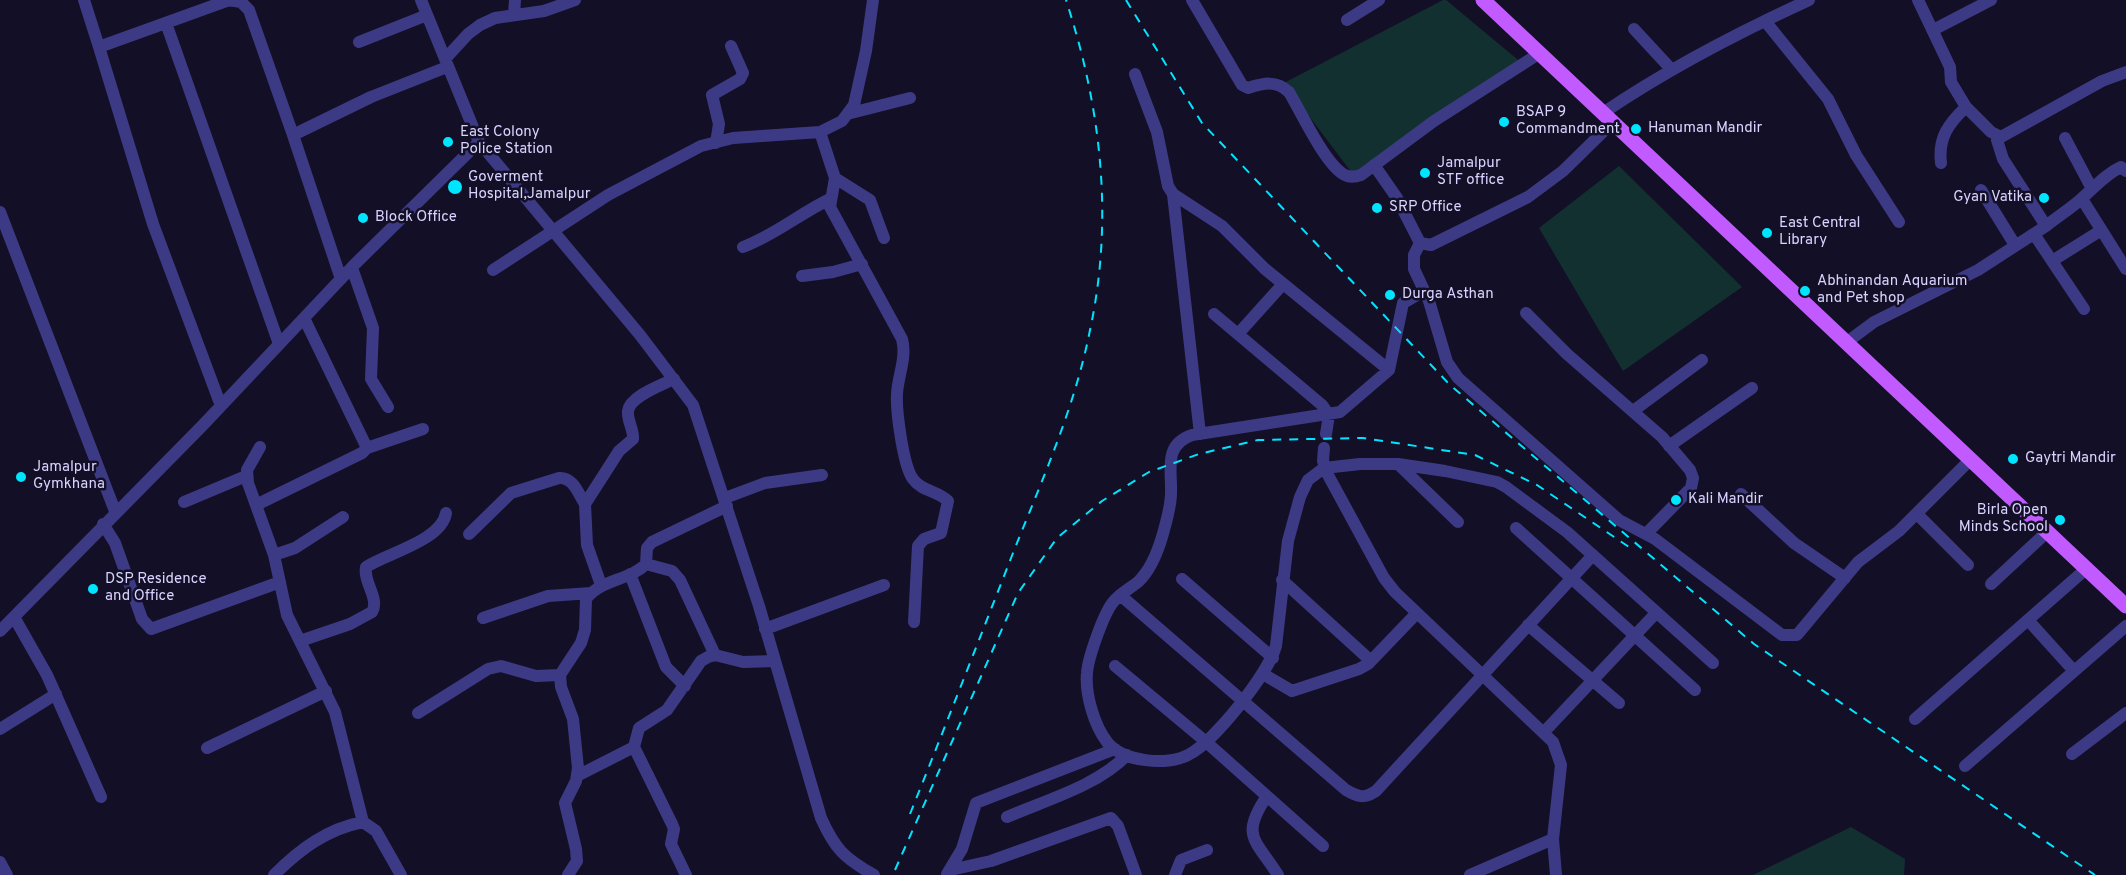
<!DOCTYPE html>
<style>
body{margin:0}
canvas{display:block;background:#130f26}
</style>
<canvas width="2126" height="875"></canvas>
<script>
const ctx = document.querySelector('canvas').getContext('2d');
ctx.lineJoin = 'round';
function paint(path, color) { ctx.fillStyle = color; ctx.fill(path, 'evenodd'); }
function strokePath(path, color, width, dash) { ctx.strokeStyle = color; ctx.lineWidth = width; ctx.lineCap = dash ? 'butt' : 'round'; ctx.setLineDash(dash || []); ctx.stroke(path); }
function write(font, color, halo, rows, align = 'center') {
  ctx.font = font + ' Overpass,sans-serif'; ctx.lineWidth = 5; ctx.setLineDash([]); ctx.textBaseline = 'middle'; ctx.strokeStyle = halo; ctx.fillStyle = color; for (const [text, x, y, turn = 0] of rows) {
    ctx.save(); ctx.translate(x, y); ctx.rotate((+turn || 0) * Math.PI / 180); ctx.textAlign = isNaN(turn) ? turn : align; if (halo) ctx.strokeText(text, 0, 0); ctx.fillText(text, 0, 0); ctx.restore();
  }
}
paint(new Path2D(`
 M1443,0h3l77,64 -168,113 -71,-94z
 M1619,166l123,121 -119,84 -84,-143z
 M1851,827l54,32 -1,16h-151z`), '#12302f');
strokePath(new Path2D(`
 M84,0l15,47 130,-47 12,2 8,8 44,125
 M421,0l58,142 161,193 53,70 66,201 62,212c14,31 23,40 53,57
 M1192,0l50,85 6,3c16,-5 28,-8 41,4 12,20 35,70 54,82 6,4 12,3 18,1l73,-54 106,-68
 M514,15l1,-15
 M1347,20l32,-20
 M1765,21l63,78 28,56 43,67
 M166,23l113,321
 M1634,29l37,40
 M1933,30l58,-30
 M359,42l68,-27
 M99,47l54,177 68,182
 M445,59l23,-25 12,-9 15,-7 49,-7 31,-11
 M1135,74l22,58 11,54 5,8 49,32 43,43 124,101
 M851,113l59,-15
 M1603,113c66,-45 134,-80 206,-113
 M820,132l15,46 -5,29 72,132c5,19 -4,36 -5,55 -1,16 6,72 16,85 8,12 25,12 35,22l-7,32 -17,6 -6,7 -4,76
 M2001,137l101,-56 24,-9
 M2065,138l26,49
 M716,143l3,-19 -7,-29 28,-16 3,-6 -12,-27
 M1941,163c-3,-25 7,-39 25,-56
 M1374,165l23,33 23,45 11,2 97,-48 35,-26 50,-49
 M835,178l35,22 14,38
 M1981,190l34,55
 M1173,194l27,240
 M2082,199l44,70
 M0,212l115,299
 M2046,226c11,-9 24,-17 34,-26 14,-12 24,-25 41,-33l5,4
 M2034,234l50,75
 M1420,243l-6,12v14l15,32 18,61 11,16 161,142 36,19 127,96h15l61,-73 41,-31 71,-71
 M743,247c32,-12 56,-33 87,-48
 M2052,261l48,-30
 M352,268l21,60 -2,51 17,28
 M493,270l115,-75 93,-49 32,-8 87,-6 22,-11 12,-16 12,-54 7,-51
 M802,276l31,-4 29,-8
 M341,279l-48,-144 78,-38 76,-30
 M1424,291l-21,12 -14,67 -49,42 -148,23c-29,10 -20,35 -21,58 0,14 -5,30 -9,44 -5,17 -11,32 -23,44 -8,7 -18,12 -25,20 -10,11 -26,57 -27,72 -2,21 7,52 20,69 15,20 61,24 81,13 26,-13 80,-81 88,-109l12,-105 12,-44 8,-17 16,-12 36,-4h38l47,7 52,11 9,5 61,45 146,131
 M1526,313l41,41 95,83 28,33 3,8 -2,10 -45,46
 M1214,314l108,91 7,10 -3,19
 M1238,334l45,-50
 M1847,342l27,-20 104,-52 68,-44 -43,-67 -6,-19 4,-3 -10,-5 -25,-25 -15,-25 -1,-15 -32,-67
 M1633,411l69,-51
 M1669,446l83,-58
 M260,447l-13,23 1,13 26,72 13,60 48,97 28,110
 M367,448l56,-19
 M1324,448l-1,13 5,14 56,103 11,14 158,150 8,23 -8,74 3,36
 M1398,464l60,58
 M1741,494l53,49 51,35
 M725,498l40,-15 57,-8
 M184,502l62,-26
 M256,505l106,-52 5,-5 -63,-130
 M1917,514l51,51
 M103,524l12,19 27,76 9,10 129,-47
 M1516,528l179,162
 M469,534l42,-41 48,-15c14,-1 19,15 26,26
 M274,555l21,-7 48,-31
 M646,564l26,7 8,9 35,75
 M630,574l36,93 19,19
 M1182,579l91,79
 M1282,580l89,81
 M1991,584l56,-52
 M601,585l-14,-40 -2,-41 34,-53 14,-12c1,-9 -6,-18 -5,-28 2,-15 34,-26 46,-32
 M1120,595l226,195c12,7 18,9 30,1l217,-236
 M14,617l33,58 54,122
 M483,618l65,-22 43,-3
 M2028,620l46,51
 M1528,625l91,78
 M765,629l119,-44
 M0,631l203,-206 151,-160 125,-123
 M300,641l50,-17 22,-12c8,-13 -9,-30 -6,-45 22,-14 76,-27 80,-54
 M1115,666l90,75 118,105
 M1263,674l29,17 67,-22 9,-5 48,-50
 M418,713l70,-44 13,-3 35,10 24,-1
 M1915,719l171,-150
 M0,729l56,-35
 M1545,731l111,-118
 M634,747l38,77 2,5 -3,15 15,31
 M207,748l119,-57
 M2072,754l54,-41
 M1965,766l161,-140
 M577,776l57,-29 5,-19 28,-18 34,-49 7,-4 7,-2 28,7 32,-1
 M1267,796c-27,40 -12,43 11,79
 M1007,817c39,-17 90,-31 120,-62
 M0,862l7,13
 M950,870l41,-9 120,-43 7,8 18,49
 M947,874l15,-25 14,-46 139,-54
 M274,875c26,-26 53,-46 89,-53l13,9 25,44
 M568,875l9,-14 -1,-12 -11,-46 11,-22 2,-13 -5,-49 -12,-32 -1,-12 21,-32 4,-13 1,-31c15,-20 43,-18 60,-35l1,-16 5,-6 75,-36
 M1175,875l6,-15 26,-10
 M1470,875l83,-36`), '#3d3a85', 12);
strokePath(new Path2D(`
 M1483,0l643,606`), '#c25bff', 15);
strokePath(new Path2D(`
 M1126,0l76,123 248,262 304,259 341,231
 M910,814c35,-87 69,-174 103,-261 29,-73 62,-146 77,-223 24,-111 11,-223 -24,-330
 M895,870l123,-277 39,-55 45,-37 47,-29 50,-18 59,-14 105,-2 112,17 62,30 92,62`), '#00e5ff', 2, [9, 8]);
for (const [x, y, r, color] of [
 [1504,122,6,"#00e5ff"],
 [1636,129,6,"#00e5ff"],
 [448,142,6,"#00e5ff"],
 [1425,173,6,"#00e5ff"],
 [455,187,8,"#00e5ff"],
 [2044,198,6,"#00e5ff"],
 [1377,208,6,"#00e5ff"],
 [363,218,6,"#00e5ff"],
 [1767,233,6,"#00e5ff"],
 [1805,291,6,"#00e5ff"],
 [1390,295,6,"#00e5ff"],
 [2013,459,6,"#00e5ff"],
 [21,477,6,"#00e5ff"],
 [1676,500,6,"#00e5ff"],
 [2060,520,6,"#00e5ff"],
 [93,589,6,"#00e5ff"]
]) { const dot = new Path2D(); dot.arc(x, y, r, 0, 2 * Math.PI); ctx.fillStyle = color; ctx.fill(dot); strokePath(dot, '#130f26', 2); }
write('15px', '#d9d4ff', '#130f26', [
 ["BSAP 9",1516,113],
 ["Commandment",1516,130],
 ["Hanuman Mandir",1648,129],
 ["East Colony",460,133],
 ["Police Station",460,150],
 ["Jamalpur",1437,164],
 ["STF office",1437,181],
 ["Goverment",468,178],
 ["Hospital,Jamalpur",468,195],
 ["Gyan Vatika",2032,198,"right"],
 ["SRP Office",1389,208],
 ["Block Office",375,218],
 ["East Central",1779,224],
 ["Library",1779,241],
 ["Abhinandan Aquarium",1817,282],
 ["and Pet shop",1817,299],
 ["Durga Asthan",1402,295],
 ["Gaytri Mandir",2025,459],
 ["Jamalpur",33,468],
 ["Gymkhana",33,485],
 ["Kali Mandir",1688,500],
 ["Birla Open",2048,511,"right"],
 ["Minds School",2048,528,"right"],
 ["DSP Residence",105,580],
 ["and Office",105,597]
], 'left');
</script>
